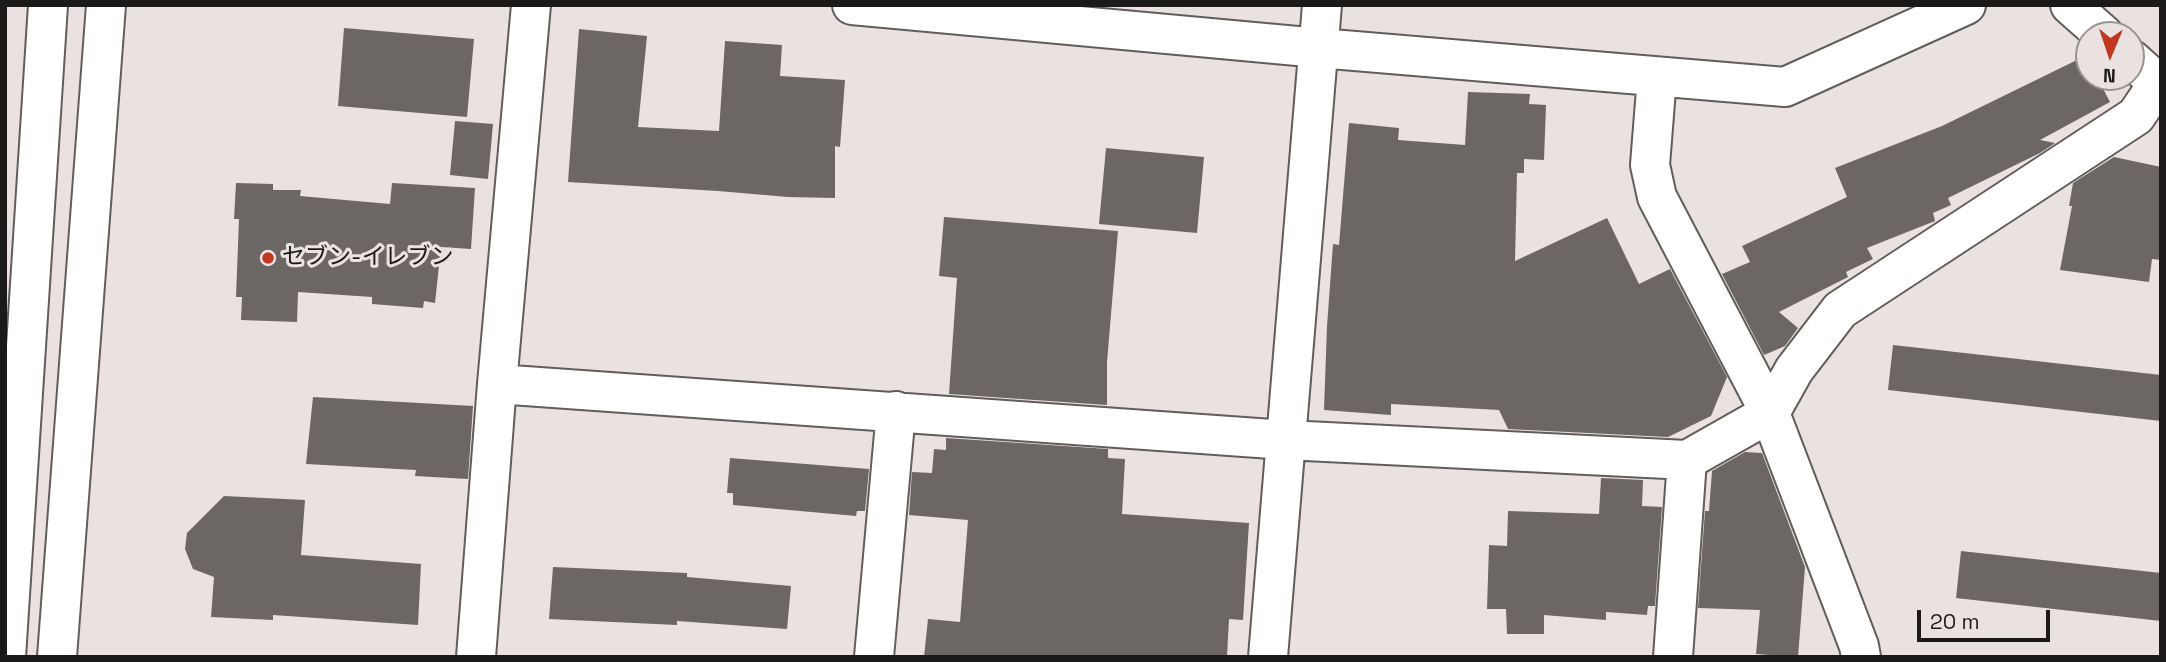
<!DOCTYPE html>
<meta charset="utf-8">
<style>
body{margin:0}
#map{position:relative;width:2166px;height:662px;overflow:hidden;background:#e9e2e1;font-family:"Space Grotesk",sans-serif}
canvas{display:block}
.frame{position:absolute;inset:0;border:7px solid #1c1a19;pointer-events:none}
.north{position:absolute;left:2075px;top:21px;width:70px;height:70px;box-sizing:border-box;background:#e9e2e1;border:2px solid #979291;border-radius:50%;rotate:182deg;font-size:19px;font-weight:700;line-height:28px;text-align:center;color:#1c1a19}
.north::after{content:'';display:block;margin:auto;width:24px;height:32px;background:#c2361e;clip-path:polygon(50% 0,100% 100%,50% 72%,0 100%)}
.scale{position:absolute;left:1917px;top:610px;width:133px;height:32px;box-sizing:border-box;border:4px solid #1c1a19;border-top:0;padding-left:9px;font-size:21px;line-height:24px;white-space:nowrap;color:#1c1a19;-webkit-text-stroke:5px #e9e2e1;paint-order:stroke}
</style>
<div id="map">
<canvas width="2166" height="662"></canvas>
<div class="frame"></div>
<div class="north">N</div>
<div class="scale">20 m</div>
</div>
<script>
const ctx = document.querySelector('canvas').getContext('2d');
ctx.lineJoin = 'round';
function paint(path, color) { ctx.fillStyle = color; ctx.fill(path, 'evenodd'); }
function strokePath(path, color, width, dash) { ctx.strokeStyle = color; ctx.lineWidth = width; ctx.lineCap = dash ? 'butt' : 'round'; ctx.setLineDash(dash || []); ctx.stroke(path); }
function write(font, color, halo, rows, align = 'center') {
  ctx.font = font + ' "Space Grotesk","Noto Sans JP",sans-serif'; ctx.lineWidth = 6; ctx.setLineDash([]); ctx.textBaseline = 'middle'; ctx.strokeStyle = halo; ctx.fillStyle = color; for (const [text, x, y, turn = 0] of rows) {
    ctx.save(); ctx.translate(x, y); ctx.rotate((+turn || 0) * Math.PI / 180); ctx.textAlign = isNaN(turn) ? turn : align; if (halo) ctx.strokeText(text, 0, 0); ctx.fillText(text, 0, 0); ctx.restore();
  }
}
paint(new Path2D(`
 M344,28l130,11 -7,78 -129,-11z
 M579,29l68,7 -9,91 81,4 6,-90 57,4 -2,31 65,4 -5,67 -5,-1v52l-47,-1 -70,-6 -150,-9z
 M2079,59l4,5 5,-3 1,16h8l13,25 -70,38 15,3 -15,10 -92,45 3,7 -18,8 2,8 -68,27 6,11 -27,13 2,5 -69,35 19,16 -13,18 -21,9 -42,-81 28,-12 -8,-16 105,-49 -12,-29 107,-42z
 M1468,92l62,2 -1,10 17,1 -2,55 -20,-1v14h-7l-2,88 92,-43 32,66 31,-15 57,108 -16,39 -43,21 -160,-8 -9,-19 -108,-6v11l-67,-5 3,-84 6,-82 6,1 10,-122 50,5 -1,12 67,5z
 M455,121l38,3 -5,55 -38,-4z
 M1106,148l98,9 -7,76 -98,-9z
 M2114,157l47,10v93l-9,-1 -3,23 -89,-12 12,-64h-3l4,-23z
 M236,183l37,1v6h28l-1,6 90,8 2,-21 83,5 -4,61 -30,-2 -6,56 -11,-2 -1,7 -51,-4v-7l-74,-5 -1,30 -56,-2 1,-23h-6l3,-78h-5z
 M944,217l174,14 -11,131v43l-158,-11 8,-116 -18,-2z
 M1893,345l268,30v46l-273,-31z
 M313,397l160,9 -5,73 -53,-3 1,-6 -110,-6z
 M946,438l162,11v9l17,1 -3,55 127,9 -6,97 -14,-1 -2,38h-303l4,-38 32,3 8,-102 -59,-5 3,-43 20,1 2,-24 12,1z
 M1745,452l17,1 43,114 -7,90 -42,-3 4,-44 -62,-2 7,-97h4l3,-40z
 M730,458l139,11 -4,42h-8l-1,5 -123,-11v-12h-6z
 M1601,478l42,2 -1,26 20,1 -7,99h-7l-1,9 -41,-3v8l-62,-5v19h-37l-1,-25h-19l2,-64 18,1 1,-35 91,3z
 M224,496l81,4 -4,55 120,9 -3,61 -145,-10v5l-62,-3 3,-40 -21,-8 -8,-20 2,-16z
 M1961,551l200,22v48l-205,-23z
 M553,567l134,6v4l104,9 -4,43 -110,-8v4l-128,-6z`), '#6c6665');
const minor = new Path2D(`
 M852,5l467,43 466,39 181,-82
 M2070,5l34,30
 M2131,59l27,24
 M1657,77l-7,88 7,32 113,216 89,233 2,11
 M497,384l789,56 401,20 83,-47 24,-43 46,-60 296,-194 25,-37
 M6,657l42,-652
 M57,657l49,-652
 M476,657l21,-273 34,-379
 M874,657l22,-246
 M1268,657l54,-652
 M1673,657l14,-197`);
strokePath(minor, '#625d5b', 42);
strokePath(minor, '#fff', 38);
for (const [x, y, r, color] of [
 [268,258,7,"#c2361e"]
]) { const dot = new Path2D(); dot.arc(x, y, r, 0, 2 * Math.PI); ctx.fillStyle = color; ctx.fill(dot); strokePath(dot, '#e9e2e1', 2.5); }
write('23px', '#1c1a19', '#e9e2e1', [
 ["セブン-イレブン",282,258]
], 'left');
</script>
